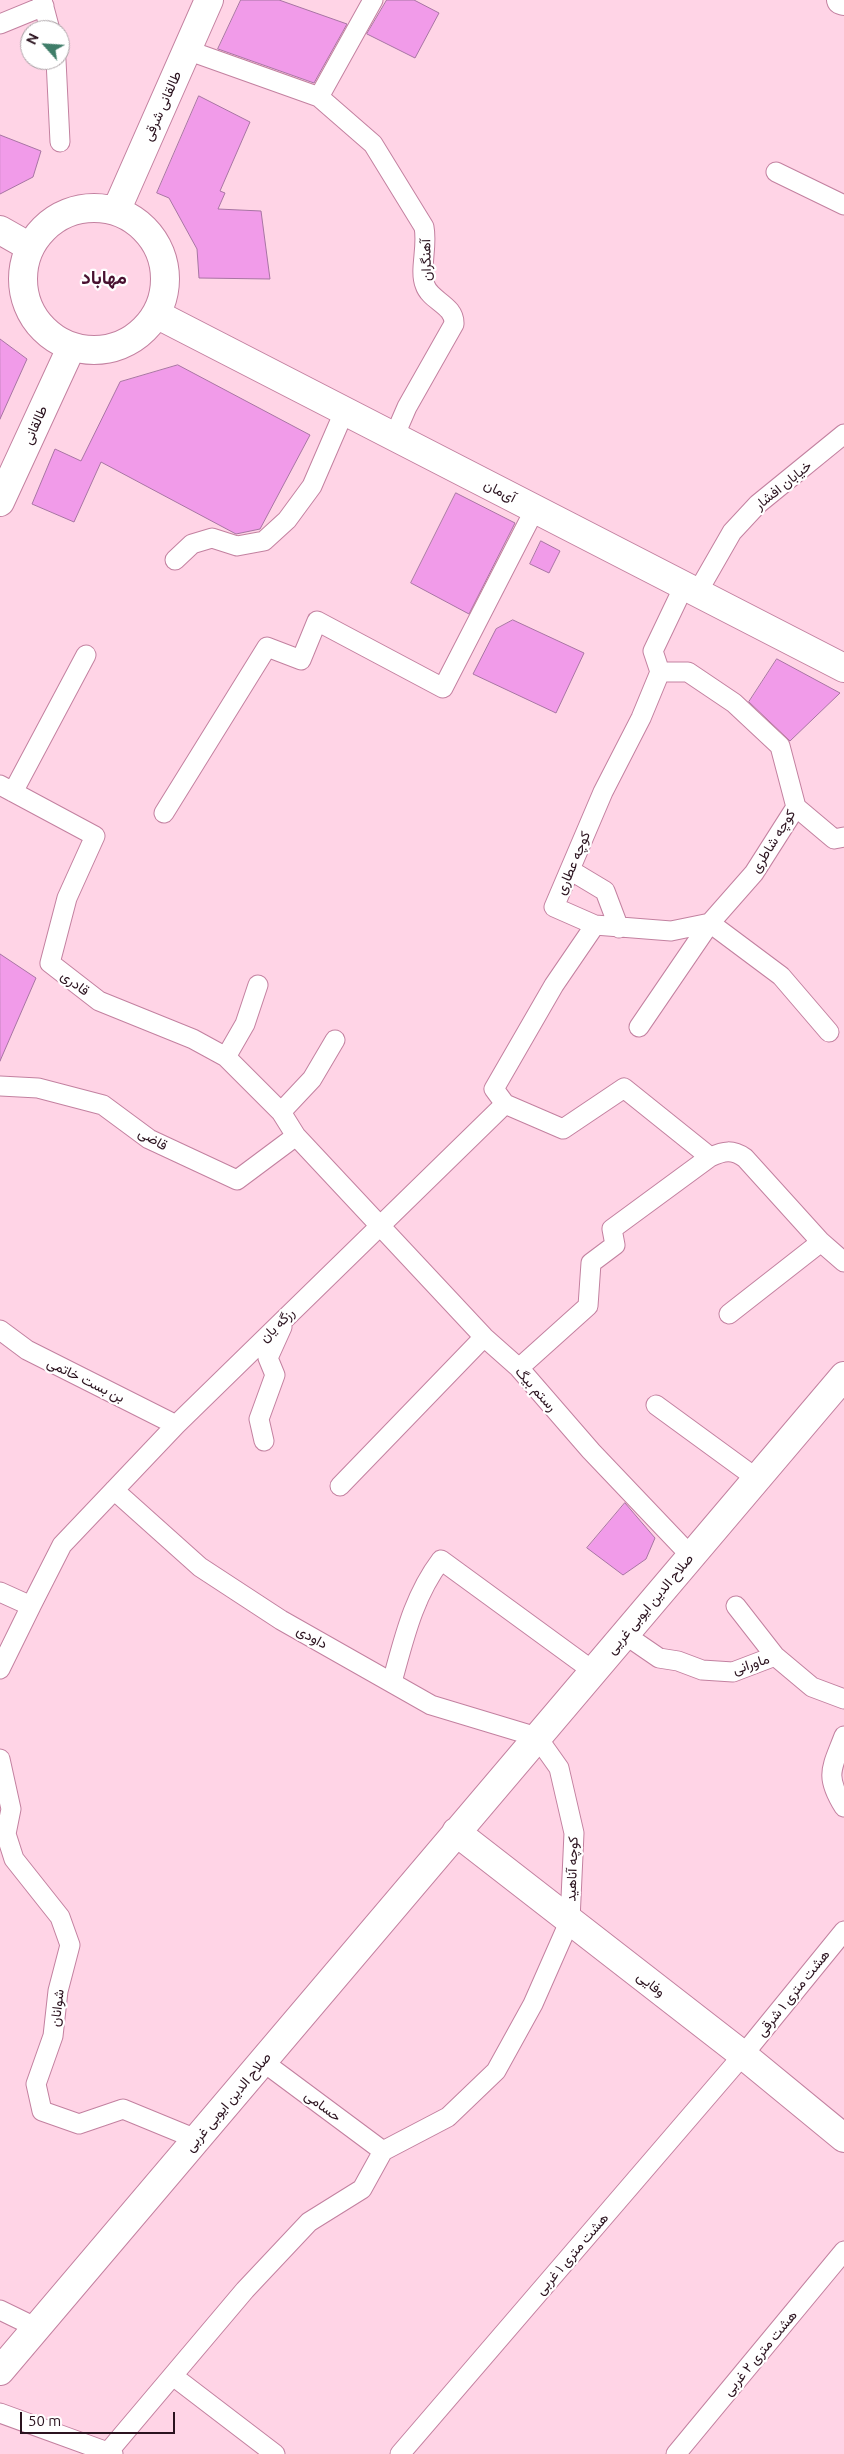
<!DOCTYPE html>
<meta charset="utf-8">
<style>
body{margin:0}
#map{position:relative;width:844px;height:2454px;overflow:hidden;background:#ffd4e6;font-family:Ubuntu,sans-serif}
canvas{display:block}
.north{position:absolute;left:20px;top:20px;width:50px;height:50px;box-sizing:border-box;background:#fff;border:1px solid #aaa1a5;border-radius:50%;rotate:296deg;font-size:14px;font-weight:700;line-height:20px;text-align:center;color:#2b131f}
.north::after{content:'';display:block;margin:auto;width:18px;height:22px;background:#3f7d69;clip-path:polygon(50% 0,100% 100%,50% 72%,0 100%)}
.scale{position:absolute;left:20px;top:2412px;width:155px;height:22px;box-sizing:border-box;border:2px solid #2b131f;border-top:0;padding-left:6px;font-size:15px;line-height:18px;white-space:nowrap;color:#2b131f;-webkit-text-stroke:4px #fff;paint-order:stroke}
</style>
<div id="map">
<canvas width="844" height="2454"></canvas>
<div class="north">N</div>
<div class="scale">50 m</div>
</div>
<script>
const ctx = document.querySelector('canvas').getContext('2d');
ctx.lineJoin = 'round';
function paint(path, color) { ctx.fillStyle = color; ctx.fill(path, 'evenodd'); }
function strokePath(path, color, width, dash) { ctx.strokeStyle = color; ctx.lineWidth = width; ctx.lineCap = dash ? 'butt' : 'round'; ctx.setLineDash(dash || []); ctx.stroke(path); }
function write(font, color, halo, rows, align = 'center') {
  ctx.font = font + ' Ubuntu,Vazirmatn,sans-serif'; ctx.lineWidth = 4.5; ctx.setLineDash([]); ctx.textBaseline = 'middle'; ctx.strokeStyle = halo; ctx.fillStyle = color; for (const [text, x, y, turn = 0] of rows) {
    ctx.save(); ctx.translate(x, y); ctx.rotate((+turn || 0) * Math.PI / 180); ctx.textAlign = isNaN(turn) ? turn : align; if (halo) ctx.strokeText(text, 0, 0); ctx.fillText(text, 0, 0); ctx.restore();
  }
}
const building = new Path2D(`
 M241,0h38l68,24 -33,59 -96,-34z
 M387,0h27l25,13 -24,45 -48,-24z
 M199,96l51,26 -30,69 5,2 -7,16 43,2 9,68 -71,-1 -2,-29 -28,-51 -12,-5z
 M0,135l41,16 -8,26 -33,17z
 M0,339l27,20 -27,60z
 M178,365l132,70 -50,94 -24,5 -135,-72 -27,60 -42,-18 23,-55 26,12 39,-79z
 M456,493l59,30 -46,91 -58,-31z
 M541,541l19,10 -11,22 -19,-9z
 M513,620l71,33 -28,60 -83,-39 23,-45z
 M777,659l63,34 -50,48 -41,-39z
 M0,954l36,24 -36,83z
 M625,1503l30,35 -9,21 -23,16 -36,-27z`);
paint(building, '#f19be9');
strokePath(building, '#a875a3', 1);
const street = new Path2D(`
 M42,0l8,30
 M0,24l44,-18
 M187,50l132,47 54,47 51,83c4,20 -5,43 1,58 5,16 30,20 29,39l-47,83 -13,30
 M56,60l4,82
 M319,97l54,-97
 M776,172l68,33
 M175,560l17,-16 20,-6 25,8 27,-5 23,-21 25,-34 32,-74
 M697,593l35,-61 26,-28 86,-70
 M0,785l95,51 -28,62 -17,65 49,38 94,38 33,18 55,55 15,24 188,201 35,31 72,83 99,104
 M13,792l73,-137
 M796,807l38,32 10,-2
 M164,813l103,-166 34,13 16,-39 126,67 92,-179
 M570,870l35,21 14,37
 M595,925l76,6 39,-8 44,-50 42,-66 -16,-61 -46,-43 -46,-31h-28
 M639,1027l71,-104 71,53 48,56
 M226,1057l19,-33 13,-39
 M0,1086l38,2 65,17 46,34 88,41 59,-44
 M505,1104l-11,-15 60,-104 41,-60 -41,-18 49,-115 38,-74 19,-46 -7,-21 31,-65
 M281,1112l31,-33 23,-39
 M710,1157c14,-6 22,-8 35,1l76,84 23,20
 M729,1314l92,-72
 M0,1330l27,20 149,75
 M656,1405l100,73
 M264,1441l-5,-22 16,-44 -7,-17 14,-31
 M340,1486l144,-149
 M0,1592l31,14 -31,63
 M31,1606l31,-61 114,-120 329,-321 58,25 61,-41 86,69 -98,72 3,16 -24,18 -3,43 -69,62
 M736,1606l39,50
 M624,1634l35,24 19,3 24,9 31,2 42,-16 37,31 32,12
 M392,1682c12,-43 21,-85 49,-122l152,111
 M844,1736c-12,32 -20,39 0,71
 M0,1759l11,50 -5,25 8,25 46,58 10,28 -12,46 -5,45 -17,48 6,27 37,13 44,-15 73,30
 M262,2061l121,90
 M0,2310l37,18
 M173,2376l102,78
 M0,2413l113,41
 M109,2451l136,-161 64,-68 53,-33 21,-38 65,-34 48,-46 37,-67 37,-84 4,-87 -15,-65 -22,-31 -106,-32 -150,-85 -81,-53 -86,-77
 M400,2454l343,-399 101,-124
 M676,2454l168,-203`);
const secondary = new Path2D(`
 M841,0l3,1
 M23 279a71 71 0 1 1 142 0a71 71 0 1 1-142 0Z
 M116,211l93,-211
 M0,230l30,17
 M156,314l688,354
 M0,502l71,-154
 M456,1832l287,223 101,83
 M0,2371l844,-995`);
strokePath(street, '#c381a0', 21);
strokePath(secondary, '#c381a0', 30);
strokePath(street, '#fff', 19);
strokePath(secondary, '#fff', 28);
write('14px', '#2b131f', '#fff', [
 ["طالقانی شرقی",162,106,-66],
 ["آهنگران",426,260,-91],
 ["طالقانی",35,425,-66],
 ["خیابان افشار",783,485,-39],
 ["آی‌مان",500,491,27],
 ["کوچه شاطری",773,841,-58],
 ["کوچه عطاری",573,863,-67],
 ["قادری",75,983,37],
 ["قاضی",153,1139,30],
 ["رزگه یان",277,1325,-44],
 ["بن بست خاتمی",86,1380,26],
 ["رستم بیگ",536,1389,48],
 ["صلاح الدین ایوبی غریی",650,1604,-50],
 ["داودی",312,1637,29],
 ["ماورانی",751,1664,-18],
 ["کوچه آناهید",572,1869,-88],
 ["وفایی",651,1984,38],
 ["هشت متری ۱ شرقی",793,1993,-51],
 ["شوانان",57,2008,-83],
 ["صلاح الدین ایوبی غربی",228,2102,-50],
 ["حسامی",323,2106,37],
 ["هشت متری ۱ غربی",572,2254,-49],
 ["هشت متری ۲ غربی",760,2353,-50]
]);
write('bold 19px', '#481130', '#fff', [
 ["مهاباد",104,278]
]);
</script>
